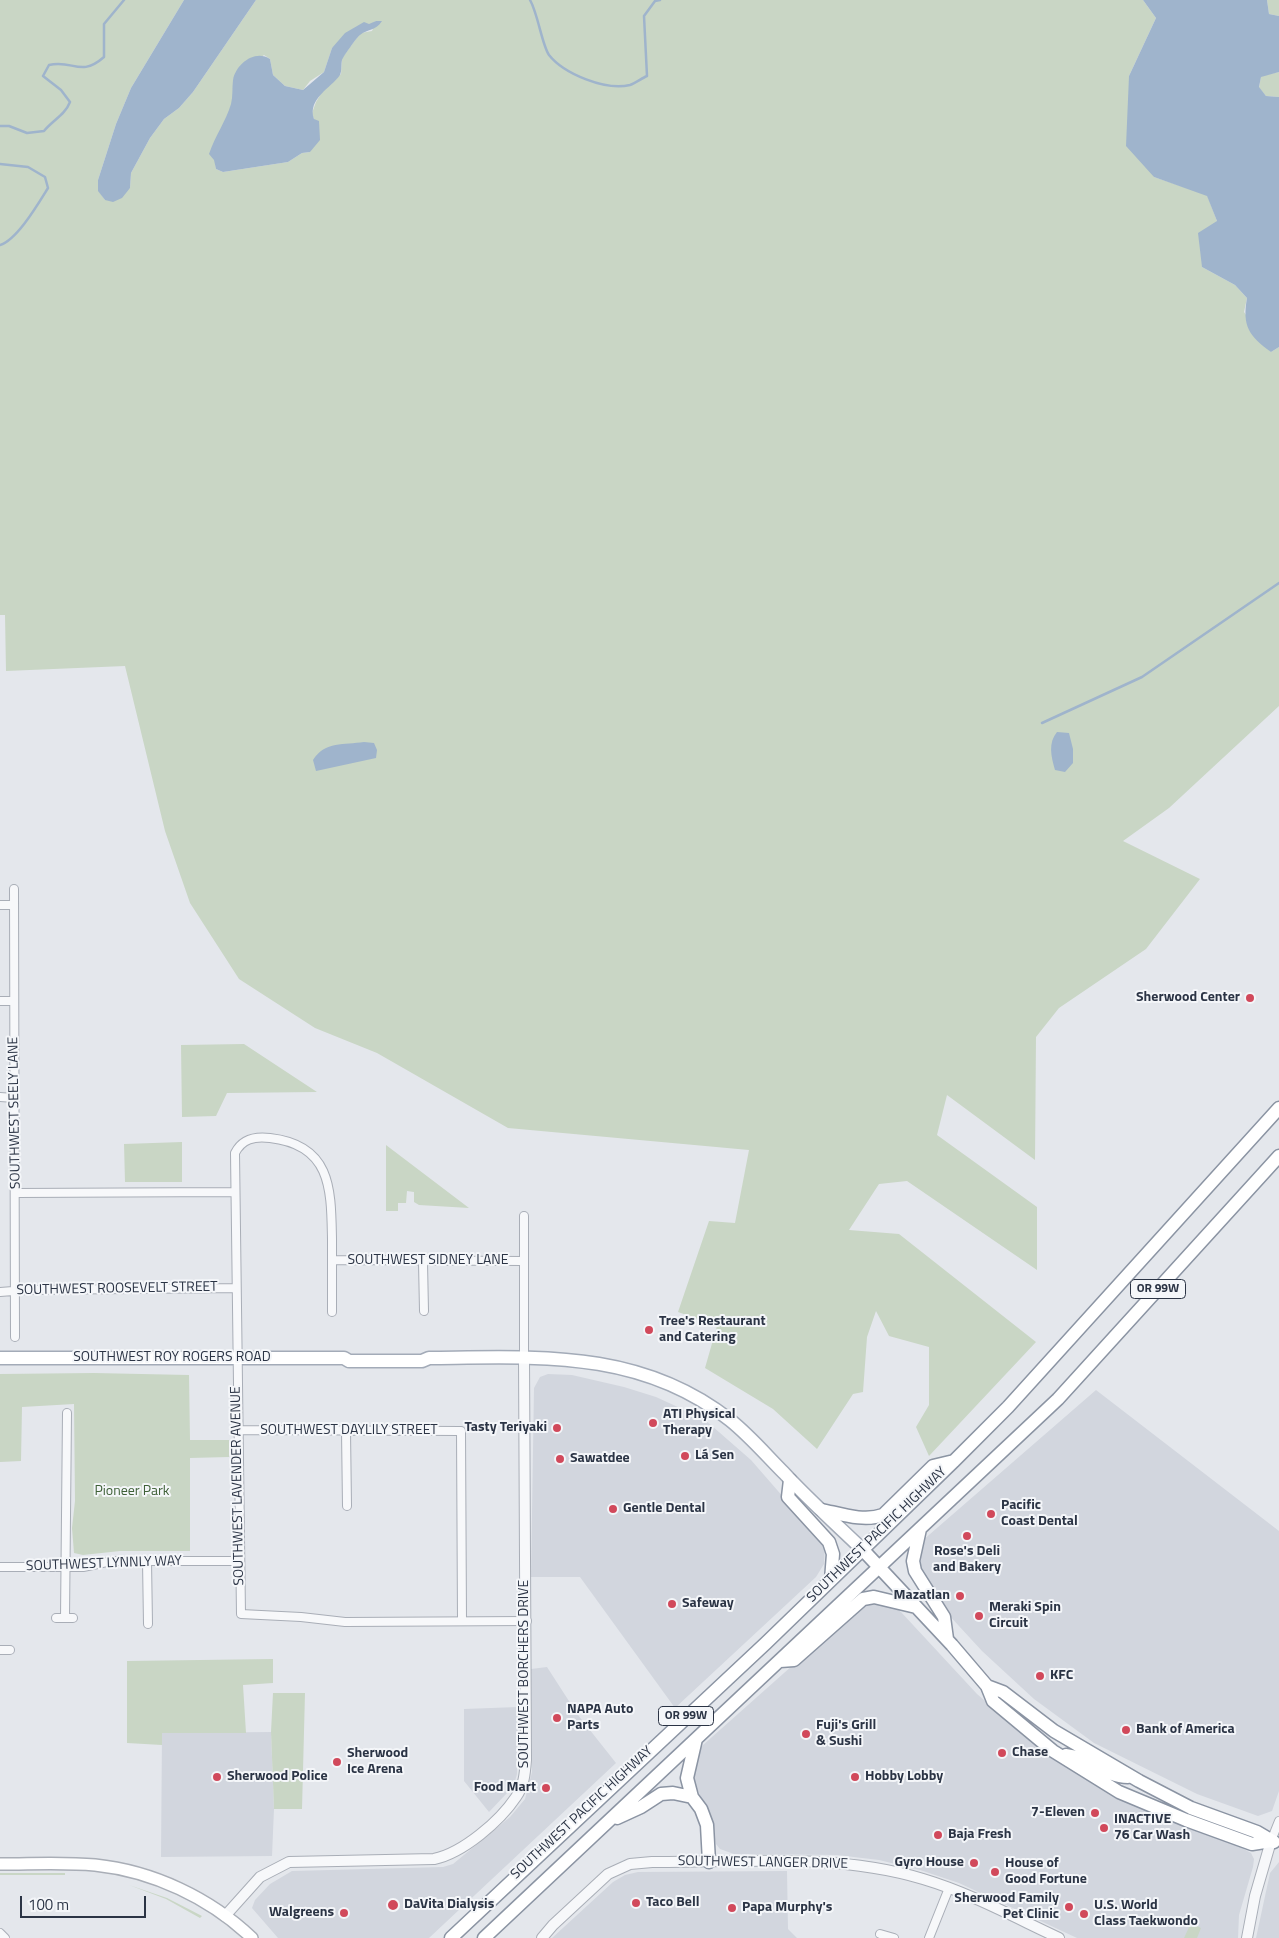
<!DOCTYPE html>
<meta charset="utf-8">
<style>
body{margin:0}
#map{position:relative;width:1279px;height:1938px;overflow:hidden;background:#e4e7ec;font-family:"Titillium Web",sans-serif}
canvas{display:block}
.scale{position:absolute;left:20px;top:1896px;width:126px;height:22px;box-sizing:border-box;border:2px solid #2b3445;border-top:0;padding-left:6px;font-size:15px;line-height:18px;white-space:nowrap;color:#2b3445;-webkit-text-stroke:4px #f4f6f9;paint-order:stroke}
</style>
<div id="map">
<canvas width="1279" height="1938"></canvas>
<div class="scale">100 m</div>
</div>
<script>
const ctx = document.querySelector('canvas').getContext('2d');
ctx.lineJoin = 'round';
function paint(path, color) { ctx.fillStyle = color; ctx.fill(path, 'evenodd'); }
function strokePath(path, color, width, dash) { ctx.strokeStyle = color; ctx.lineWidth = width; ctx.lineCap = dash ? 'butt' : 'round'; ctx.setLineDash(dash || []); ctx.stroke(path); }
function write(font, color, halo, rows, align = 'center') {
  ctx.font = font + ' "Titillium Web",sans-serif'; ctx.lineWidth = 4; ctx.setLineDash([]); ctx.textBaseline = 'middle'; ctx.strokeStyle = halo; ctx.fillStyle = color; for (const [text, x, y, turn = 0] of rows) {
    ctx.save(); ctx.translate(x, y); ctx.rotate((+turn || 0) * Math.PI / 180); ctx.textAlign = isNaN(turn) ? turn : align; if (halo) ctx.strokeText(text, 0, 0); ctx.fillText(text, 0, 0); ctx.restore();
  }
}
paint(new Path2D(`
 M548,1374l24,1 52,12 32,10 48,22 47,41 74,85 -1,19 -8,13 -141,131 -95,-131h-49l3,-189 6,-11z
 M1096,1390l183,141v260l-7,20 -14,5 -61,-22 -103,-51 -60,-44 -52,-48 -47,-51 -23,-41 10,-18z
 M875,1601l19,5 7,6 76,82 31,27 145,92 87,34 11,6 3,6 -1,8 -14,48 -1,23h-161l-118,-55 -39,-13 -41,-10 -42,-5 -103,-1 -14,-5 -4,-5 -7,-31 -16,-32 4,-28 6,-8 153,-136z
 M547,1667l31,48 38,48 -187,175h-151l-26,-30 3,-8 15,-16 22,-13 151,-4 10,-3 57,-47 15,-18 7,-27 -1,-103z
 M518,1707l-1,67 -3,11 -6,7 -19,20 -25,-31v-72z
 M271,1732l3,77 -2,47 -111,1 1,-124z
 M1279,1862v76h-23l14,-65z
 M787,1871l1,58 9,9h-245l61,-56 12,-7 13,-3z`), '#d2d6de');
paint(new Path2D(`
 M0,0h184l-53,88 -15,36 -18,56 1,11 6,9 25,-12 1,-15 19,-35 14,-19 15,-11 14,-16 63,-92h887l13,18 -27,58 25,101 53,18 10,26 -15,46 33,18 12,13 -3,14 27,40 8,-5v359l-110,102 -46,33 77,38 -54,70 -87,59 -23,29 -1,123 -88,-65 -10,40 100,72v63l-130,-89 -28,3 -30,46 50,4 137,108 -107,114 -13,-29 13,-22v-58l-40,-11 -13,-25 -9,26 -4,55 -10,2 -36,55 -44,-40 -68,-41 12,-42 -39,-14 31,-91 26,2 14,-73 -241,-22 -131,-75 -62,-25 -76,-49 -49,-76 -25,-72 -40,-165 -119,5 -1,-56h-5zM376,21l-4,10 -11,2 -5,6 -14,19 -1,16 -19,18 -6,10 -4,11 2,6 -4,33 -8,1 -14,9 -65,10 -7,-3c-3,-23 10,-44 16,-66 2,-7 1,-16 1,-24l31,-24 6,4 3,16 12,11 18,4 7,-9 14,-9 8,-24z
 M1267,0h12v16l-10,-2z
 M1279,72v25l-13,-1 -7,-8 2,-12z
 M244,1044l73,48 -90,1 -11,23 -34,1 -1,-72z
 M182,1142v40h-57l-1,-38z
 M386,1145l83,63 -50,-3 -5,-3v-10l-7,-1 -1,12h-8v8h-12z
 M94,1373l95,2 1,65h39v17l-39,1v93h-70l-37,4 -9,-2 -2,-25 3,-27 -1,-97 -52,3 -1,54 -21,1v-88z
 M273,1659v24l-30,2 3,48h-84v12l-35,-2v-82z
 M273,1693h32l-3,116h-28l-3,-77z
 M0,1873h65v2h-65z
 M129,1885l38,13 35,18 -2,2 -34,-19z
 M1191,1923l10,5 -4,10h-13z`), '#c9d6c5');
paint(new Path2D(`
 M184,0h72l-63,92 -14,16 -15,11 -14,19 -19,35 -1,15 -8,10 -9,4 -8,-2 -7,-9v-11l18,-56 15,-36z
 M1143,0h124l2,14 10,2v56l-18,5 -2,10 7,9 13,1v250l-8,5c-22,-16 -29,-26 -24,-54l-12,-13 -33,-18 -4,-34 19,-12 -10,-25 -53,-19 -28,-31 3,-70 27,-58z
 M376,21h6c-6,10 -15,8 -22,14 -3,2 -17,22 -18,25 -1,4 0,11 -2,15 -9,13 -33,24 -26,44l5,2 1,19 -10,12 -8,1 -14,9 -65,10 -7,-3 -2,-9 -5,-6c6,-18 17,-33 22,-50 2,-8 1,-16 2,-24 3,-16 22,-31 37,-21l3,16 12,11 18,4 21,-18 8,-24 13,-15 19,-11 5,2z
 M1057,732l12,1 4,16v14l-8,9 -10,-2c-4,-14 -7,-27 2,-38z
 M364,742l10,1 3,7 -1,8 -60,13 -3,-11c12,-19 31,-15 51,-18z`), '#9fb4cc');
strokePath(new Path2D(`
 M530,0c8,14 12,45 19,55 15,19 57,36 81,30 6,-2 12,-7 17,-9l-3,-60 11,-15 5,-1
 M0,126h9l18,7 17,-2c9,-11 21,-16 26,-29l-9,-12 -18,-14 6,-11c24,-6 31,13 55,-8v-33l20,-24
 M0,164l28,3 17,10 3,11c-10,16 -31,52 -48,57
 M1042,723l100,-46 137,-94`), '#9fb4cc', 2.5);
const minor = new Path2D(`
 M14,889l1,448
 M0,905h13
 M0,1001h13
 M0,1097l14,1
 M16,1193l219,-1
 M524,1216v142
 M332,1260l192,1
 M423,1262l1,49
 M0,1292l26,-2 209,-2
 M332,1312c0,-24 0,-49 0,-73 -1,-49 0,-94 -62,-101 -16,-2 -28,1 -35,15l6,461 60,3 44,5 182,-1
 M237,1430l224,1 1,190
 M346,1431l1,75
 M147,1561l1,63
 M0,1567h83l29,-6h127
 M56,1618h17
 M65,1618l2,-205
 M0,1650h10
 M1271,1841l8,-20
 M0,1933l5,5
 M880,1934l14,4
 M929,1938l20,-50`);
const tertiary = new Path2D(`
 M225,1916l35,-39 29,-15 145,-3c29,-6 66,-38 82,-62 8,-11 9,-24 10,-37l-2,-402
 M542,1938l11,-13 55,-51 22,-10 22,-2c90,0 184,-9 271,17 47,14 91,38 136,59
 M1247,1938l8,-42 16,-55`);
const secondary = new Path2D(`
 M0,1864c32,0 64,-2 95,1 58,6 115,33 157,73`);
const primary = new Path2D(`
 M0,1358h344l5,3h73l7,-3c108,-1 211,-9 301,62 20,16 36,35 54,53 25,27 52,51 79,77`);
const trunk = new Path2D(`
 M790,1480l-2,17 41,45 4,12 -2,26
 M822,1510c19,4 42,12 61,5l50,-49 21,-5
 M920,1529l-7,32 2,10 29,46 3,22
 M863,1550l89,95 35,41 6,15 60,50 66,41 67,28 66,24 19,-3
 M780,1661l14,-1 69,-61 11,-2 42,10
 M987,1686l16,6 51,39 85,50 52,27 66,24 17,10
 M696,1739l-9,39 5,19 9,12 6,16 2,37
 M1066,1755c22,2 39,22 62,22
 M617,1818l24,-11 20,-13 12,-1 19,4
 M451,1938l315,-295 188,-182 54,-54 271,-299
 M484,1938l574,-539 221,-243`);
strokePath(minor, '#a9aeb7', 10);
strokePath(tertiary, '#a9aeb7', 12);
strokePath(secondary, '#a9aeb7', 14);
strokePath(primary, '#a3abb8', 15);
strokePath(trunk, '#8b94a3', 15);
strokePath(minor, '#f7f8fa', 8);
strokePath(tertiary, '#f7f8fa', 10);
strokePath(secondary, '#fff', 11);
strokePath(primary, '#fff', 12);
strokePath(trunk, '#fff', 12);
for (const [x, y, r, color] of [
 [1250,998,5,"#d1495b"],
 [649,1330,5,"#d1495b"],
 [653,1423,5,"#d1495b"],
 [557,1428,5,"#d1495b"],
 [685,1456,5,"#d1495b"],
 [560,1459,5,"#d1495b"],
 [613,1509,5,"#d1495b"],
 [991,1514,5,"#d1495b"],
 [967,1536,5,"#d1495b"],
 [960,1596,5,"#d1495b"],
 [672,1604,5,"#d1495b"],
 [979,1616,5,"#d1495b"],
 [1040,1676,5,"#d1495b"],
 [557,1718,5,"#d1495b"],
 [1126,1730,5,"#d1495b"],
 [806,1734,5,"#d1495b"],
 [1002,1753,5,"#d1495b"],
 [337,1762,5,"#d1495b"],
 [217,1777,5,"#d1495b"],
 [855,1777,5,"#d1495b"],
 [546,1788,5,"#d1495b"],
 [1095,1813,5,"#d1495b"],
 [1104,1828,5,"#d1495b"],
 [938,1835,5,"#d1495b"],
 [974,1863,5,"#d1495b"],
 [995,1872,5,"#d1495b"],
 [636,1903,5,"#d1495b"],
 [393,1905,6,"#d1495b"],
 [1069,1907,5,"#d1495b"],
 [732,1908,5,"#d1495b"],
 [344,1913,5,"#d1495b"],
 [1084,1914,5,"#d1495b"]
]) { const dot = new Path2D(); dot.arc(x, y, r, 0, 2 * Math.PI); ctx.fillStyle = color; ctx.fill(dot); strokePath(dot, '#f4f6f9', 2); }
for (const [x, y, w] of [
 [1158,1289,55],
 [686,1716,55]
]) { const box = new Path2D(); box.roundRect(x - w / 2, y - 9.5, w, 19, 4); ctx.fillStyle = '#f4f6f9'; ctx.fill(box); strokePath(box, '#2b3445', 1); }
write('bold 12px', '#2b3445', null, [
 ["OR 99W",1158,1289],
 ["OR 99W",686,1716]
]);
write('bold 14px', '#2b3445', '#f4f6f9', [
 ["Sherwood Center",1240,998,"right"],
 ["Tree's Restaurant",659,1322],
 ["and Catering",659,1338],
 ["ATI Physical",663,1415],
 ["Therapy",663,1431],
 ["Tasty Teriyaki",547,1428,"right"],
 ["Lá Sen",695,1456],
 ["Sawatdee",570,1459],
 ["Pacific",1001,1506],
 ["Coast Dental",1001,1522],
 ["Gentle Dental",623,1509],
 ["Rose's Deli",967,1552,"center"],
 ["and Bakery",967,1568,"center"],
 ["Mazatlan",950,1596,"right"],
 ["Safeway",682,1604],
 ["Meraki Spin",989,1608],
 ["Circuit",989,1624],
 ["KFC",1050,1676],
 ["NAPA Auto",567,1710],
 ["Parts",567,1726],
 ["Fuji's Grill",816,1726],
 ["& Sushi",816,1742],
 ["Bank of America",1136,1730],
 ["Chase",1012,1753],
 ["Sherwood",347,1754],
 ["Ice Arena",347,1770],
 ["Sherwood Police",227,1777],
 ["Hobby Lobby",865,1777],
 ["Food Mart",536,1788,"right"],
 ["7-Eleven",1085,1813,"right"],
 ["INACTIVE",1114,1820],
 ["76 Car Wash",1114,1836],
 ["Baja Fresh",948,1835],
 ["Gyro House",964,1863,"right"],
 ["House of",1005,1864],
 ["Good Fortune",1005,1880],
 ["Sherwood Family",1059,1899,"right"],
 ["Pet Clinic",1059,1915,"right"],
 ["Taco Bell",646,1903],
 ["DaVita Dialysis",404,1905],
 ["U.S. World",1094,1906],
 ["Class Taekwondo",1094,1922],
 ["Papa Murphy's",742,1908],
 ["Walgreens",334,1913,"right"]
], 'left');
write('14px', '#2b3445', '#f4f6f9', [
 ["SOUTHWEST SEELY LANE",15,1113,-91],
 ["SOUTHWEST SIDNEY LANE",428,1261],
 ["SOUTHWEST ROOSEVELT STREET",117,1289,-1],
 ["SOUTHWEST ROY ROGERS ROAD",172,1358],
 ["SOUTHWEST DAYLILY STREET",349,1431],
 ["SOUTHWEST LAVENDER AVENUE",238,1486,-91],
 ["SOUTHWEST PACIFIC HIGHWAY",877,1535,-44],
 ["SOUTHWEST LYNNLY WAY",104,1564,-2],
 ["SOUTHWEST BORCHERS DRIVE",525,1674,-90],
 ["SOUTHWEST PACIFIC HIGHWAY",582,1813,-43],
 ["SOUTHWEST LANGER DRIVE",763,1863,1]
]);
write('14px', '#3f6138', '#f4f6f9', [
 ["Pioneer Park",132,1492]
]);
</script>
